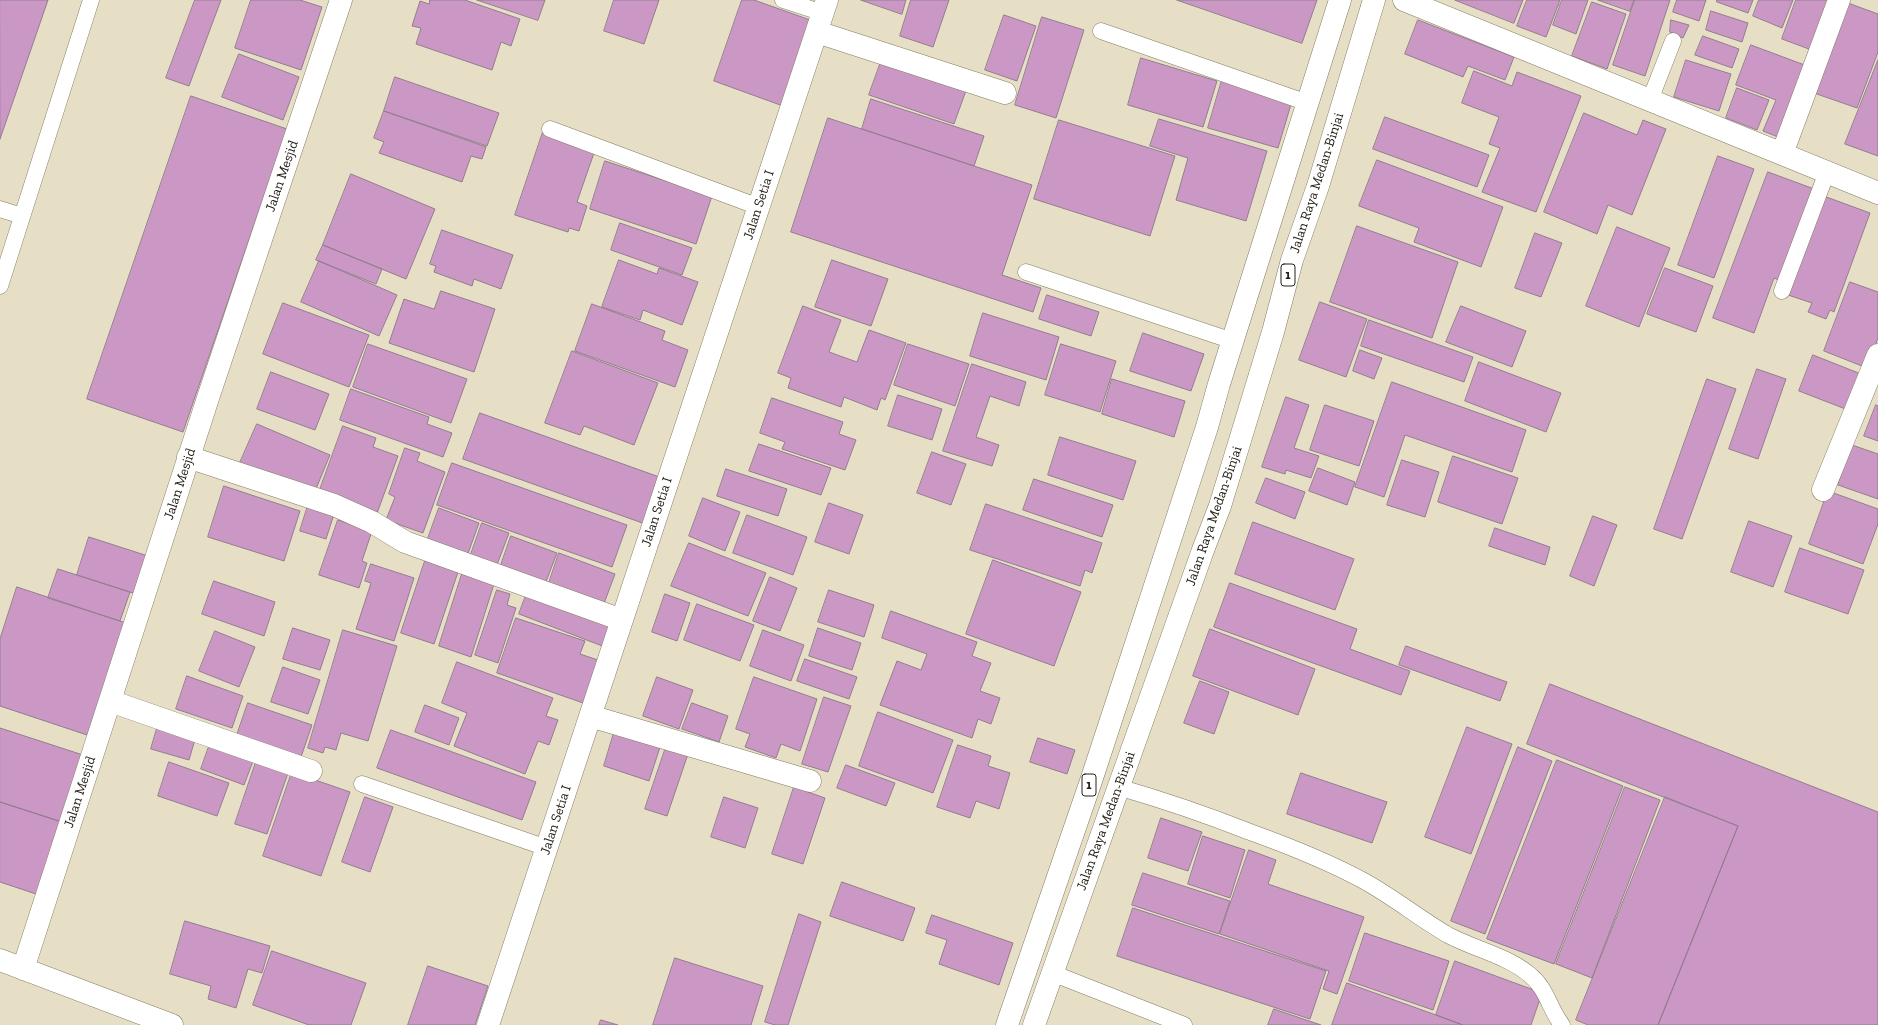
<!DOCTYPE html>
<style>
body{margin:0}
canvas{display:block;background:#e7dfc5}
</style>
<canvas width="1878" height="1025"></canvas>
<script>
const ctx = document.querySelector('canvas').getContext('2d');
ctx.lineJoin = 'round';
function paint(path, color) { ctx.fillStyle = color; ctx.fill(path, 'evenodd'); }
function strokePath(path, color, width, dash) { ctx.strokeStyle = color; ctx.lineWidth = width; ctx.lineCap = dash ? 'butt' : 'round'; ctx.setLineDash(dash || []); ctx.stroke(path); }
function write(font, color, halo, rows, align = 'center') {
  ctx.font = font + ' "Zilla Slab",serif'; ctx.lineWidth = 3; ctx.setLineDash([]); ctx.textBaseline = 'middle'; ctx.strokeStyle = halo; ctx.fillStyle = color; for (const [text, x, y, turn = 0] of rows) {
    ctx.save(); ctx.translate(x, y); ctx.rotate((+turn || 0) * Math.PI / 180); ctx.textAlign = isNaN(turn) ? turn : align; if (halo) ctx.strokeText(text, 0, 0); ctx.fillText(text, 0, 0); ctx.restore();
  }
}
const building = new Path2D(`
 M0,0h48l-48,139z
 M195,0h26l-32,86 -23,-8z
 M251,0h49l22,7 -21,63 -66,-22z
 M430,0h35l55,19 -9,27 -10,-4 -9,28 -76,-26 5,-16 -9,-2 8,-25 9,3z
 M477,0h68l-7,20z
 M614,0h45l-15,44 -40,-13z
 M742,0h12l59,21 -30,85 -69,-25z
 M861,0h45l-4,14z
 M911,0h38l-16,47 -33,-11z
 M1177,0h140l-15,43z
 M1455,0h68l-9,23z
 M1527,0h33l-14,37 -29,-11z
 M1562,0h26l-12,34 -23,-9z
 M1598,0h36l-4,11z
 M1635,0h35l-25,76 -32,-11z
 M1677,0h29l-7,21 -26,-9z
 M1717,0h36l-5,13 -31,-11z
 M1759,0h34l-11,28 -29,-12z
 M1796,0h39l-18,52 -35,-13z
 M1592,2l34,12 -19,55 -35,-13z
 M1848,3l30,11v38l-21,56 -43,-15z
 M1711,11l37,12 -6,19 -36,-12z
 M1004,15l32,11 -19,55 -32,-11z
 M1042,17l42,13 -28,88 -41,-13z
 M1418,20l96,37 -9,23 -37,-14 -5,11 -58,-23z
 M1671,20l18,5 -6,13 -13,-6z
 M1703,36l36,13 -7,19 -37,-13z
 M1751,45l59,22 -27,72 -20,-8 13,-31 -40,-15z
 M239,54l60,23 -16,43 -61,-23z
 M883,56l85,29 -14,39 -85,-29z
 M1141,58l76,23 -14,46 -75,-22z
 M1686,60l45,14 -12,37 -45,-14z
 M1878,60v96l-33,-12z
 M1474,71l38,15 5,-14 64,24 -45,116 -54,-20 18,-44 -11,-4 10,-27 -37,-14z
 M395,77l104,36 -12,33 -103,-35z
 M1222,80l70,21 -14,47 -70,-20z
 M1737,88l32,12 -12,30 -31,-12z
 M191,96l96,33 -104,303 -96,-33z
 M871,99l113,37 -10,30 -112,-37z
 M384,111l102,36 -4,12 -11,-3 -9,26 -83,-29 5,-11 -10,-4z
 M1584,113l53,22 6,-15 23,9 -34,86 -24,-10 -11,29 -53,-22z
 M1385,117l104,38 -12,32 -104,-38z
 M828,118l204,67 -30,90 39,13 -8,24 -242,-80z
 M1159,119l108,32 -21,70 -70,-21 12,-42 -38,-12z
 M1059,120l116,36 -25,80 -116,-37z
 M543,132l52,18 -18,52 10,4 -8,25 -10,-3 -1,4 -53,-17z
 M1718,156l36,13 -40,109 -36,-13z
 M1377,160l126,47 -22,60 -67,-25 5,-14 -60,-22z
 M605,161l107,35 -16,48 -106,-35z
 M1768,172l49,18 -34,92 -9,-4 -20,55 -41,-15z
 M351,174l84,35 -29,70 -83,-34z
 M1821,195l49,18 -36,99 -4,-2 -4,9 -18,-7 4,-9 -27,-9z
 M620,223l72,25 -10,27 -71,-25z
 M1357,226l101,36 -26,76 -102,-36z
 M1617,227l53,21 -31,79 -53,-21z
 M442,230l71,25 -12,34 -27,-10 -2,7 -38,-14 2,-6 -6,-2z
 M1535,233l27,10 -21,54 -26,-9z
 M323,245l59,24 -6,15 -60,-24z
 M619,260l38,14 2,-6 39,14 -16,43 -39,-15 -3,10 -38,-13z
 M832,260l56,19 -17,47 -56,-19z
 M319,261l78,34 -18,41 -78,-34z
 M1665,268l48,18 -17,46 -49,-18z
 M1850,282l28,10v46l-11,30 -43,-17z
 M441,291l54,18 -21,63 -85,-29 15,-44 30,10z
 M1047,295l52,17 -8,24 -52,-17z
 M1320,302l47,17 -21,58 -47,-17z
 M283,303l86,32 -20,52 -86,-33z
 M592,304l73,27 -3,9 26,10 -13,37 -100,-36z
 M803,306l38,14 -12,32 28,10 12,-32 37,13 -21,57 -4,-2 -4,12 -33,-13 -3,10 -53,-19 3,-10 -13,-5z
 M1461,306l65,25 -14,36 -66,-25z
 M983,313l76,24 -13,43 -76,-24z
 M1369,320l104,37 -9,25 -103,-36z
 M1143,333l61,21 -13,37 -61,-20z
 M368,344l99,35 -16,44 -98,-36z
 M908,344l61,20 -14,42 -61,-21z
 M1061,344l55,17 -16,51 -55,-17z
 M1360,350l22,8 -8,21 -21,-8z
 M572,351l86,32 -24,62 -50,-19 -4,9 -35,-12z
 M1813,355l48,19 -13,36 -49,-19z
 M1479,362l82,31 -15,39 -81,-31z
 M972,364l54,18 -7,24 -29,-10 -14,41 23,8 -7,21 -49,-15z
 M1757,369l29,10 -28,80 -29,-10z
 M271,372l58,22 -14,36 -58,-21z
 M1112,379l73,22 -11,36 -72,-23z
 M1707,379l29,10 -54,150 -28,-10z
 M1392,382l134,48 -14,42 -107,-37 -21,62 -29,-10z
 M351,389l78,28 -2,7 25,9 -9,24 -103,-37z
 M898,395l44,14 -10,31 -44,-14z
 M1286,397l23,8 -15,43 25,8 -8,22 -25,-8 -1,4 -23,-7z
 M772,398l71,24 -4,12 17,6 -11,30 -63,-21 3,-7 -25,-9z
 M1325,405l49,16 -15,45 -49,-16z
 M1876,405l2,1v35l-14,-5z
 M480,413l185,66 -17,46 -185,-66z
 M257,424l73,31 -17,41 -74,-31z
 M343,426l33,12 -3,9 25,9 -22,60 -58,-21z
 M1060,437l76,24 -13,39 -75,-25z
 M759,444l72,24 -10,27 -72,-24z
 M1852,445l26,9v45l-40,-14z
 M405,448l15,5 -3,8 28,11 -22,61 -37,-13 9,-23 -6,-3z
 M932,452l34,12 -15,41 -34,-12z
 M1453,456l65,22 -16,46 -64,-22z
 M1402,460l37,12 -14,45 -38,-12z
 M452,463l175,62 -15,42 -175,-62z
 M1318,468l37,14 -8,23 -38,-14z
 M726,469l61,20 -9,27 -61,-20z
 M1266,478l39,14 -10,27 -39,-16z
 M1034,479l79,26 -11,32 -79,-27z
 M224,486l76,25 -16,50 -76,-24z
 M1828,491l50,18v15l-15,40 -54,-20z
 M703,498l37,14 -15,39 -36,-15z
 M310,499l26,9 -10,31 -26,-8z
 M829,503l34,12 -14,39 -34,-12z
 M986,504l116,39 -10,30 -7,-3 -5,16 -110,-36z
 M439,508l40,15 -13,36 -40,-15z
 M747,515l60,22 -14,38 -60,-22z
 M1593,516l24,9 -23,61 -24,-10z
 M338,520l34,11 -10,30 5,2 -8,25 -40,-13z
 M1749,521l43,15 -19,51 -42,-15z
 M1253,522l101,37 -19,51 -100,-36z
 M482,523l27,10 -14,37 -26,-10z
 M1495,528l55,19 -5,18 -56,-19z
 M511,536l46,17 -13,34 -45,-16z
 M89,537l59,19 -12,38 -59,-19z
 M689,543l77,30 -18,43 -77,-30z
 M1800,548l64,22 -16,44 -63,-22z
 M559,553l56,21 -13,35 -55,-20z
 M993,560l88,32 -27,74 -88,-32z
 M425,561l33,11 -24,72 -33,-11z
 M371,564l43,14 -20,63 -38,-12 15,-46 -6,-2z
 M58,569l72,23 -10,29 -72,-23z
 M462,574l32,10 -23,73 -32,-11z
 M770,577l27,11 -17,43 -27,-10z
 M214,581l61,21 -11,34 -62,-22z
 M1230,583l127,46 -7,20 60,22 -9,24 -187,-68z
 M17,587l109,36 -36,113 -90,-30v-67z
 M497,590l13,4 -3,11 9,3 -18,55 -23,-8z
 M528,590l92,35 -10,24 -91,-35z
 M829,590l45,15 -10,32 -46,-15z
 M665,594l25,9 -13,38 -25,-9z
 M697,604l57,21 -14,36 -56,-21z
 M891,611l86,31 -5,14 19,7 -11,28 20,7 -9,26 -13,-5 -6,19 -92,-33 17,-44 24,9 6,-16 -45,-16z
 M516,618l69,23 -5,13 24,8 -15,43 -92,-32z
 M293,628l37,12 -10,30 -37,-11z
 M818,628l43,15 -9,27 -43,-14z
 M1210,629l105,40 -17,46 -105,-39z
 M343,630l54,16 -29,95 -27,-8 -5,17 -11,-3 -2,6 -15,-5z
 M763,630l41,15 -13,36 -41,-15z
 M215,631l40,16 -16,40 -40,-16z
 M1406,646l101,36 -7,19 -101,-36z
 M805,659l52,18 -8,22 -52,-18z
 M457,662l96,36 -7,18 12,4 -9,25 -11,-4 -13,33 -71,-28 13,-33 -25,-10z
 M283,667l37,13 -12,34 -37,-12z
 M187,676l56,20 -11,32 -56,-19z
 M657,677l36,13 -14,39 -36,-13z
 M754,677l63,22 -17,52 -19,-7 -5,14 -31,-11 5,-13 -14,-5z
 M1200,681l29,11 -15,42 -30,-11z
 M1550,684l328,128v213h-220l80,-199 -211,-82z
 M824,697l27,9 -23,66 -26,-8z
 M248,703l64,22 -11,32 -64,-22z
 M692,703l36,13 -9,26 -37,-13z
 M425,705l34,13 -10,27 -34,-13z
 M878,712l75,28 -20,53 -74,-27z
 M158,725l38,11 -7,24 -38,-11z
 M616,726l46,15 -13,40 -45,-15z
 M1467,727l45,17 -41,110 -46,-17z
 M0,728l83,27 -21,67 -62,-20z
 M391,730l145,52 -14,38 -145,-52z
 M1038,738l37,12 -8,24 -37,-12z
 M211,741l44,15 -11,29 -43,-16z
 M667,744l22,7 -22,65 -22,-7z
 M958,745l33,11 -3,10 22,7 -11,36 -23,-8 -6,17 -33,-11z
 M1518,747l34,14 -67,173 -34,-13z
 M257,759l32,11 -22,64 -32,-10z
 M1557,760l66,26 -69,178 -67,-25z
 M169,762l60,21 -12,33 -59,-20z
 M846,765l49,18 -9,23 -49,-18z
 M292,772l58,20 -29,84 -58,-20z
 M1301,773l86,29 -15,41 -85,-29z
 M794,787l31,11 -22,66 -31,-10z
 M1625,787l35,13 -68,178 -36,-14z
 M365,797l28,10 -23,65 -28,-10z
 M724,797l34,11 -13,40 -34,-11z
 M1665,797l73,29 -80,199h-70l-12,-5z
 M0,802l62,20 -23,73 -39,-13z
 M1161,818l41,14 -14,39 -40,-13z
 M1203,836l42,14 -15,48 -42,-14z
 M1249,850l27,10 -8,24 96,33 -27,77 -14,-5 6,-18 -109,-37z
 M1143,873l87,28 -11,33 -87,-29z
 M842,882l73,26 -12,33 -73,-25z
 M1133,908l193,63 -16,48 -193,-63z
 M799,914l22,8 -33,103h-13l-10,-3z
 M932,915l81,28 -14,42 -60,-21 8,-24 -21,-7z
 M185,921l85,25 -8,27 -14,-4 -12,39 -28,-9 3,-13 -41,-12z
 M1365,933l84,28 -16,49 -84,-29z
 M272,951l94,32 -15,42h-42l-56,-20z
 M675,958l88,28 -12,39h-98z
 M1455,961l87,32 -11,32h-68l-27,-10z
 M428,966l60,20 -13,39h-67z
 M1347,983l89,32 27,10h-131z
 M1274,1009l47,16h-53z
 M601,1020l17,5h-19z`);
paint(building, '#cb98c6');
strokePath(building, '#927d8f', 1);
const lane = new Path2D(`
 M783,0l40,13
 M1101,31l207,72
 M1650,100l23,-59
 M550,129l209,78
 M0,209l22,7
 M1026,272l207,69
 M0,286l91,-286
 M1782,291l45,-119
 M362,784l185,64
 M1118,787c45,13 89,28 132,45 39,14 77,29 114,49 29,16 55,37 84,54 26,14 58,20 82,40 17,14 19,33 32,50
 M1052,973l132,52`);
const street = new Path2D(`
 M1404,0l474,193
 M817,32l188,61
 M1782,154l57,-154
 M188,457l146,48 38,17 33,20 217,78
 M1823,490l55,-135
 M110,701l201,70
 M590,716l220,65
 M0,960l172,65
 M23,969l185,-571 133,-398
 M488,1025l339,-1025`);
const highway = new Path2D(`
 M1007,1025l85,-247 115,-351 12,-43 121,-384
 M1034,1025l169,-475 17,-44 53,-174 19,-72 26,-74 56,-186`);
strokePath(lane, '#837c64', 17);
strokePath(street, '#837c64', 23);
strokePath(highway, '#837c64', 23);
strokePath(lane, '#fff', 16);
strokePath(street, '#fff', 22);
strokePath(highway, '#fff', 22);
for (const [x, y, w] of [
 [1288,275,14],
 [1089,785,14]
]) { const box = new Path2D(); box.roundRect(x - w / 2, y - 11, w, 22, 3); ctx.fillStyle = '#fff'; ctx.fill(box); strokePath(box, '#232016', 1); }
write('bold 13px', '#232016', null, [
 ["1",1288,275],
 ["1",1089,785]
]);
write('14px', '#232016', '#fff', [
 ["Jalan Mesjid",282,176,-71],
 ["Jalan Raya Medan-Binjai",1317,183,-72],
 ["Jalan Setia I",759,205,-72],
 ["Jalan Mesjid",180,484,-72],
 ["Jalan Setia I",657,512,-72],
 ["Jalan Raya Medan-Binjai",1214,516,-71],
 ["Jalan Mesjid",80,792,-72],
 ["Jalan Setia I",556,820,-72],
 ["Jalan Raya Medan-Binjai",1106,821,-70]
]);
</script>
